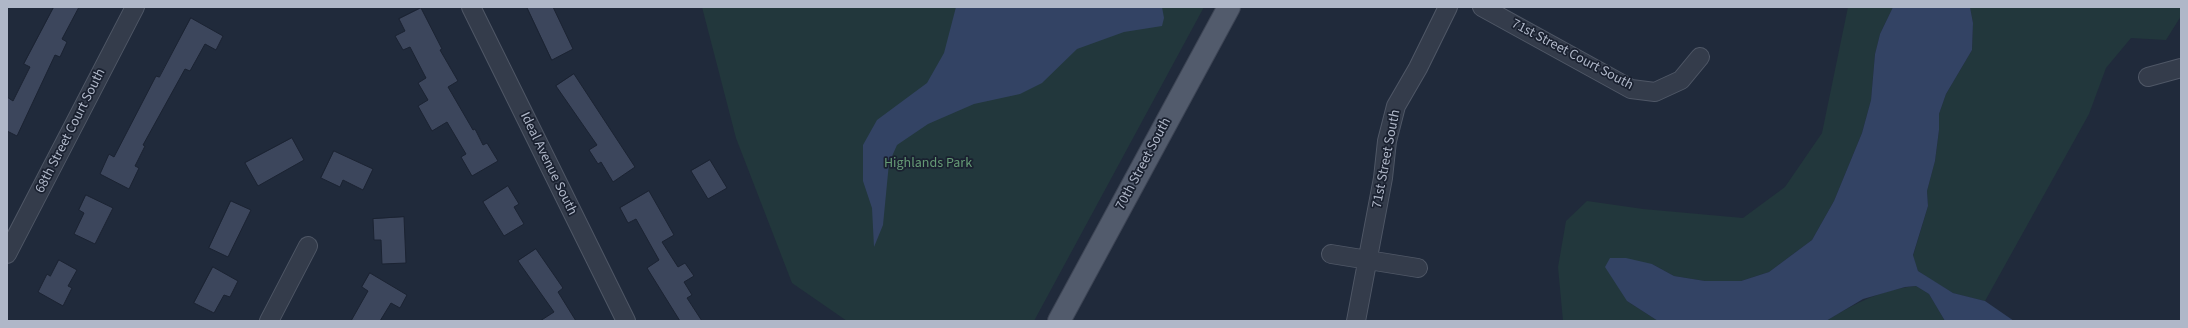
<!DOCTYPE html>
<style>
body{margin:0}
#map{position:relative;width:2188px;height:328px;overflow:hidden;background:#202a3b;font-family:"Source Sans 3",sans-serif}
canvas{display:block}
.frame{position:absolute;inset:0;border:8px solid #afb7c8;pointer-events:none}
</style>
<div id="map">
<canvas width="2188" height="328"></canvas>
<div class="frame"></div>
</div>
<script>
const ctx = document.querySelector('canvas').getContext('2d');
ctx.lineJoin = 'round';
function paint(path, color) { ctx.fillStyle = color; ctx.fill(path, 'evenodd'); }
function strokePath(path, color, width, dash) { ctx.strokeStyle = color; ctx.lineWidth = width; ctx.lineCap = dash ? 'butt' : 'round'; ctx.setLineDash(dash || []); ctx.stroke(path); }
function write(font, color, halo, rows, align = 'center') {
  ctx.font = font + ' "Source Sans 3",sans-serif'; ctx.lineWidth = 3.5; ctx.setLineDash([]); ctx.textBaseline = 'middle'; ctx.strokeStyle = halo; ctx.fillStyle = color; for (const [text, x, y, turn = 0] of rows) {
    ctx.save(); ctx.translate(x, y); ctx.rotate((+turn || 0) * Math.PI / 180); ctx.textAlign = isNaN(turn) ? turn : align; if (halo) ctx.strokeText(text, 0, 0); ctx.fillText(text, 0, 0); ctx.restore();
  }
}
paint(new Path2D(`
 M702,7h502l-170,314h-187l-55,-38 -56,-145z
 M1848,7h45l-13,27 -5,20 -4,46 -9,33 -28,68 -22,39 -43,32 -28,9h-36l-31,-5 -22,-12 -25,37 31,20h-95l-5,-54 8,-46 21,-20 56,8 100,9 42,-31 37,-54z
 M1970,7h211v9l-15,24 -35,-2 -25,30 -17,46 -104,187 -32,-8 -20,-12 -15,-10 -5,-15 15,-50 -1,-15 8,-30 4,-31v-16l7,-20 26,-44 1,-27z
 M1916,286l13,8 16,27h-119c28,-17 56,-32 90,-35z`), '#22373c');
paint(new Path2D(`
 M956,7h206l2,11 -2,8 -38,6 -47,17 -35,34 -22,11 -46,10 -46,20 -31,21 -8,18 -6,62 -9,22 -2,-39 -9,-27v-36l14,-25 50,-37 17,-30z
 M1893,7h77l3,16 -1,27 -26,44 -7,20v16l-4,31 -8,30 1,15 -15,49 5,16 35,22 32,8 29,20h-69l-16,-27 -13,-8 -11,1 -42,12 -37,22h-168l-31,-20 -22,-34 5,-9h16l26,6 22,12 31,5h36l28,-9 43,-32 22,-39 28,-68 9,-33 4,-46 5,-20z`), '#334364');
const building = new Path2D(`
 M54,7h25l-17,32 5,3 -7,15 -5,-2 -38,81 -10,-5v-34l6,4 17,-34 -6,-3z
 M527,7h26l20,42 -21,11z
 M421,8l21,41 -2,1 18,31 -10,6 25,43 2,-1 8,16 4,-2 11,18 -26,15 -11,-19 5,-3 -19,-32 -15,9 -14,-25 10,-6 -10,-17 8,-5 -16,-31 -7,3 -8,-14 10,-5 -6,-12z
 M191,18l32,18 -7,14 -11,-6 -15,27 -5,-2 -42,76 2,1 -10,20 4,2 -10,21 -29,-15 9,-20 5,3 42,-81 3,1z
 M574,74l61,93 -22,15 -12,-20 -3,2 -9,-14 8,-5 -41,-59z
 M292,138l12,22 -46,26 -13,-23z
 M334,151l39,18 -10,21 -20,-10 -3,7 -19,-9z
 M710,160l17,28 -19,11 -17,-28z
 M508,186l11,18 -5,3 10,17 -20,12 -21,-34z
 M649,191l25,44 -12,7 16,25 7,-4 9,13 -10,6 8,13 -5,3 15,23h-22l-33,-53 12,-8 -23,-41 -8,4 -8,-15z
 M86,195l27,13 -18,36 -21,-10 10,-21 -5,-3z
 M231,201l20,9 -23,47 -19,-9z
 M404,217l2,46 -24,1 -1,-24h-7l-1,-21z
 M536,249l27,39 -5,4 18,29h-36l14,-9 -36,-51z
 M59,260l18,10 -9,16 4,2 -9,18 -25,-14 9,-18 3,2z
 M213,267l25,14 -8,16 -6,-2 -10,18 -20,-10z
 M370,273l37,22 -7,13 -9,-5 -11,18h-29l17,-30 -6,-4z`);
paint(building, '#3c465c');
strokePath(building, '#1b2332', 1);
const minor = new Path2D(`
 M471,7l155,314
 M1482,7l149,82 24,3 26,-12 19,-23
 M2148,77l33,-9
 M7,254l128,-247
 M1331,254l87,14
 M269,321l39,-75
 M1356,321l27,-143 4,-37 9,-35 22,-38 30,-61`);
const major = new Path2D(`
 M1059,321l170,-314`);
strokePath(minor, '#4f5766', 20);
strokePath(major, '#3d4555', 24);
strokePath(minor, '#343c4b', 18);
strokePath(major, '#525b6c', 22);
write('14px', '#afb7c8', '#1a2130', [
 ["71st Street Court South",1572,55,28],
 ["68th Street Court South",71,131,-63],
 ["71st Street South",1387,159,-79],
 ["Ideal Avenue South",548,164,64],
 ["70th Street South",1144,164,-62]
]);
write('14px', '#659a75', '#1a2130', [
 ["Highlands Park",928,164]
]);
</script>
